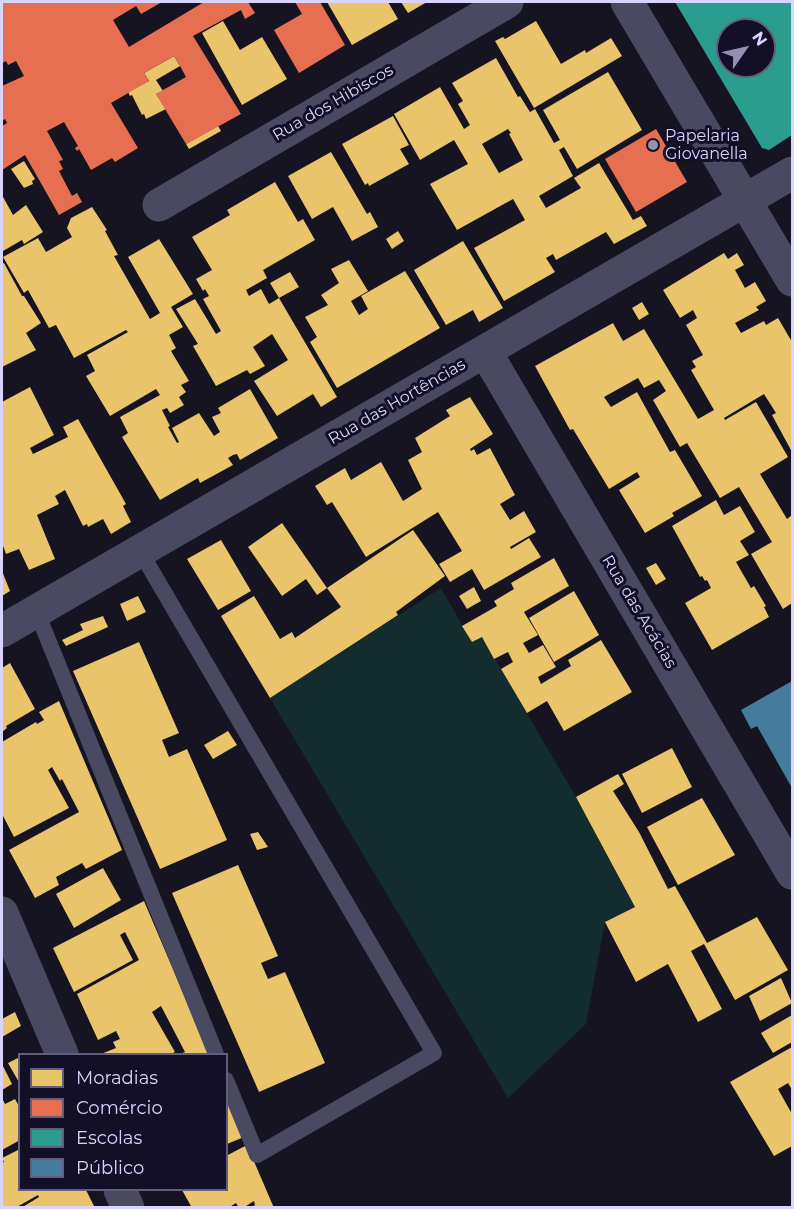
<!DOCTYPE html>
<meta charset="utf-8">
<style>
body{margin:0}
#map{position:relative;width:794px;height:1209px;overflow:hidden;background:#161421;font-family:Montserrat,sans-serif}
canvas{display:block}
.frame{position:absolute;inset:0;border:3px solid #d9d4ff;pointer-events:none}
.legend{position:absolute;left:18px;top:1053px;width:210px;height:138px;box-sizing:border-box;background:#130f26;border:2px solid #625e7d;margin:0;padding:8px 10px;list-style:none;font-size:18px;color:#d9d4ff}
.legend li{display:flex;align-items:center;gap:12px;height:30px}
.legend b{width:30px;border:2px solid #625e7d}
.north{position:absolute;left:716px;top:18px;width:60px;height:60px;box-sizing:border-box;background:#130f26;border:2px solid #625e7d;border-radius:50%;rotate:56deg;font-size:16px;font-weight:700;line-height:24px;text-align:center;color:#d9d4ff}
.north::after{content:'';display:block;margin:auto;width:21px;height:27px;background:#9591b1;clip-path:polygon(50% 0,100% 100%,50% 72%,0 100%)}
</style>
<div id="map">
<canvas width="794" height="1209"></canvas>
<div class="frame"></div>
<ul class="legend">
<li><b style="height:16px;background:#e9c46a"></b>Moradias</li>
<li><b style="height:16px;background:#e76f51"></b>Comércio</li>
<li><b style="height:16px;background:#2a9d8f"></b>Escolas</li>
<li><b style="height:16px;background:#457b9d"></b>Público</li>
</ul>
<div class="north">N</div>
</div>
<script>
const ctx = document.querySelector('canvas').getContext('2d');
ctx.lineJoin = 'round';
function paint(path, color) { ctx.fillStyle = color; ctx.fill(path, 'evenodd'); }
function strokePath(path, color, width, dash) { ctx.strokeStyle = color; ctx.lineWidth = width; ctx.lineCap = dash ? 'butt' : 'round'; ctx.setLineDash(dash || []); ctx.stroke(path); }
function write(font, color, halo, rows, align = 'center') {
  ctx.font = font + ' Montserrat,sans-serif'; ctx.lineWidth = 6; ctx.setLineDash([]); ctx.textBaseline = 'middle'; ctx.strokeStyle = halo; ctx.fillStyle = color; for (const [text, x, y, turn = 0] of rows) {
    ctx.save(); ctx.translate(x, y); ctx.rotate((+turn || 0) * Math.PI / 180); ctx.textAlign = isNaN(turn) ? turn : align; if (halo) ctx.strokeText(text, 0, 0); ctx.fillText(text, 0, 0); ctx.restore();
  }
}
paint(new Path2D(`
 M441,588l31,54 10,-5 94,160 59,110 -30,15 -19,102 -78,74 -238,-400z`), '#132c2d');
paint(new Path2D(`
 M327,2h61l10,17 -46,26z
 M401,2h26l-19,11z
 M223,21l17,29 22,-13 25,42 -45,26 -40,-72z
 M536,21l25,43 24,-14 1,3 25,-15 11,18 -88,52 -39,-67 8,-4 2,2z
 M174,56l6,10 -24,14 7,11 -7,3 10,15 -20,10 -2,-5 -2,1 -10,-20 -2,1 -2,-4 21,-11 -5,-8z
 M496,58l22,39 2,-1 10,16 5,-3 19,34 6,-3 -17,-30 65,-38 34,58 -65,39 -13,-22 -5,3 14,26 -34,20 7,12 35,-20 -7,-10 25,-15 34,57 8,-4 6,10 -33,18 -8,-12 -50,28 -3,-6 -7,4 9,14 -51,29 -30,-53 51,-28 -12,-21 -56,31 -27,-46 38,-20 -14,-24 -34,20 -26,-46 46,-27 24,42 6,-4 -12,-21 5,-3 -11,-18zM508,129l3,4 -2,1 14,26 -24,13 -17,-29z
 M393,116l16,29 -9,4 9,15 -40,22 -1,-3 -3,2 -23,-41z
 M218,126l3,5 -32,18 -3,-5z
 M331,152l36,62 3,-2 8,15 -26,14 -19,-34 -21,12 -24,-43z
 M24,161l11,18 -3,2 1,3 -9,4 -13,-19z
 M275,182l23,40 5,-3 12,21 -52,30 4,8 -21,12 3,6 12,-7 8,15 10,-6 -9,-15 20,-11 9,15 -20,11 58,99 -16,10 -8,-13 -36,22 -23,-35 34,-21 -16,-26 -19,13 12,19 -15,8 -3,-4 -31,16 -23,-40 5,-2 -22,-35 19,-10 21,35 5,-3 -18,-32 6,-3 -4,-7 -2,2 -7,-12 16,-9 -20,-33 38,-22 -3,-5z
 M2,195l11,20 13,-10 17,27 -19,12 -2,-4 -19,11z
 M92,207l15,23 -2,1 13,24 -4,1 36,63 10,-6 -32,-56 28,-16 3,-2 34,55 -22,13 12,20 -14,8 7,13 -5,3 18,30 -8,4 5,7 -7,5 5,8 -14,8 -3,-5 -5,2 8,16 -2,1 9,16 2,-1 -7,-14 27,-15 15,23 6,-4 -8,-15 9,-4 -3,-5 32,-19 28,49 -38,22 -3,-6 -4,1 -5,3 5,7 -33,18 -2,-5 -38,22 -38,-63 6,-4 -8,-16 40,-22 -4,-6 -46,27 -24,-40 9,-5 -8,-16 41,-23 -2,-2 -52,28 -18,-33 -7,3 -21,-38 -4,3 -21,-36 35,-19 8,14 26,-15 -5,-9 4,-10z
 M398,231l6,10 -12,8 -6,-10z
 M463,241l40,67 -24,14 -6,-12 -27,15 -32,-55z
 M724,253l4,6 9,-6 7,12 -9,5 10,18 10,-6 11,19 -10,6 3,3 -24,13 6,10 23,-12 2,4 12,-7 14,24v110l-20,-37 4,-2 -12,-19 -40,24 1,2 31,-18 32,55 -28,17 27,45 5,-4v88l-9,6 -32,-55 21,-12 -33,-55 -19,11 -33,-55 -7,4 -27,-47 13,-9 -7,-11 -15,8 -6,-10 -34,19 7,10 26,-15 33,60 5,-2 27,46 -30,17 2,3 -29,17 -26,-43 21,-13 -3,-5 -28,17 -36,-60 -3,1 -35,-64 78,-43 10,18 21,-12 54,90 16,-9 -23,-40 5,-3 -4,-6 11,-6 -17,-30 11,-7 -4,-8 -13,8 -17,-28z
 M349,260l19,31 -17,10 8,14 9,-6 -7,-13 44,-25 35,57 -103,60 -27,-46 7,-5 -12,-20 23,-12 -7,-10 18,-12 -8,-14z
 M4,263l18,33h2l17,27 -15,10 10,17 -34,17v-103z
 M642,302l7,12 -10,6 -7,-12z
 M30,387l24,48 -24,13 3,6 35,-17 -5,-10 15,-8 48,85 -3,2 8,16 -20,12 -8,-15 -15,8 -1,-3 -4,2 -18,-36 -10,6 4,8 -22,11 18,44 -26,11 -10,-21 -13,5 -4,-11v-141z
 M470,397l23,37 -23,15 1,2 3,-2 3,6 13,-7 25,47 -15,9 10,16 14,-9 12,21 -26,15 1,2 18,-11 12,19 -57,33 -12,-21 -22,13 -11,-18 23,-13 -24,-39 -72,45 -34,-55 -5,3 -12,-19 30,-18 6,12 30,-18 22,39 19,-12 -14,-29 14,-8 -7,-14 35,-22 -4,-6z
 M716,500l8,15 16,-9 15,26 -15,9 9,14 -13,7 15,26 3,-2 12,20 -2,1 5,10 -57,33 -27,-47 26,-15 -4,-8 -2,1 -3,-5 -2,1 -28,-51z
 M282,523l45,65 -10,7 -11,-16 -24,17 -34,-49z
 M413,530l32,46 -49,36 2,3 -128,83 -49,-82 33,-20 26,43 12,-7 3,6 46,-31 -14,-19z
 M221,540l30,51 -33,19 -31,-51z
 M554,558l15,28 -45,26 14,23 -15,8 6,10 14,-8 13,22 -18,10 3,7 30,-18 -3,-6 33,-20 31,52 -68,39 -17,-30 -20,12 -26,-44 12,-7 -5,-10 -14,7 -12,-22 -10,5 -10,-16 35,-20 -3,-5 20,-12 -3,-6z
 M656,563l10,16 -10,6 -10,-17z
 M2,571l8,20 -8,5z
 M474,587l7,14 -14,8 -8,-13z
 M574,591l25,44 -45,27 -25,-44z
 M138,596l8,16 -19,9 -7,-17z
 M103,616l5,11 -42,19 -4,-6 21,-10 -3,-6z
 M139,642l40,91 -17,7 7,17 18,-8 40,91 -67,29 -87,-198z
 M10,663l25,46 -29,17 1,2 -5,4v-64z
 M59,701l63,149 -36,19 -4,-6 -26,14 3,8 -24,13 -26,-48 70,-38 -17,-33 -2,2 -8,-14 -4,3 21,38 -55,29 -12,-23v-72l34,-20 1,2 7,-4 -5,-8z
 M228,731l9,14 -24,14 -9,-14z
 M672,748l20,39 -50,26 -20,-39z
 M618,774l6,10 -11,7 26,41 29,57 7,-3 32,57 50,-26 31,53 -53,30 -31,-56 -13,7 31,58 -24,13 -30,-58 -32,18 -31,-60 30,-15 -59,-110z
 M702,798l33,57 -57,30 -31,-58z
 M258,832l10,15 -11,3 -7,-16z
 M238,865l40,91 -17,7 7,16 17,-7 40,91 -66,29 -87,-199z
 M103,868l18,32 -47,28 -18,-34z
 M144,901l65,153h-29l5,-2 -24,-46 -9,6 23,40 -4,2h-70l15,-6 -3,-6 7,-3 -4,-8 -18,9 -21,-46 62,-34 -14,-28 -5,3 13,25 -59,32 -21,-44z
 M781,978l11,25 -32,18 -11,-25z
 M15,1012l6,14 -19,11v-18z
 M792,1015v27l-19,11 -12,-20z
 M792,1047v43l-4,-7 -10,6 14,25v32l-18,10 -44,-74z
 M20,1057v27l-12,-21z
 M2,1064l10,20 -10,6z
 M227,1096l17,41 -17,7z
 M2,1098l3,6 10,-5 5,9v32l-18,10z
 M247,1145l27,63h-24l5,-3 -1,-4 -11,7h-4l-3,-5 -8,5h-36l-10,-18h44v-34z
 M20,1149v41h66l9,18h-74l18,-11 -1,-2 -23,13h-13v-45l2,-1 -2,-4z`), '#e9c46a');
paint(new Path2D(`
 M2,2h160l-21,12 -5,-8 -23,14 16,27 75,-45h44l7,11 -10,6 -4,-9 -48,26 48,78 -55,30 -30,-50 30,-17 -6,-11 -6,-10 -30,17 5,8 -38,22 27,45 -23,14 -3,-4 -21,12 -12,-21 -2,2 -2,-3 3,-2 -14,-24 -17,9 16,29 -4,1 4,8 -4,2 13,25 5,-3 5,9 -23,13 -34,-60 -23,15v-44l5,-3 -2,-4 -3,2v-35l22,-10 -8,-15 -8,4 -2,-4 -4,2z
 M295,2h25l25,43 -46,28 -25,-43 28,-16z
 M656,129l31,53 -51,30 -31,-53z`), '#e76f51');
paint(new Path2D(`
 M675,2h117v133l-23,15 -7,-2zM728,30h36v36h-36z`), '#2a9d8f');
paint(new Path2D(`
 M792,681v107l-35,-62 -6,3 -10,-19z`), '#457b9d');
strokePath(new Path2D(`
 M140,551l294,502 -177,102 -31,-75
 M36,610l180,444`), '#4a4962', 16);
strokePath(new Path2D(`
 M627,2l165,278
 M159,205l348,-203
 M485,351l307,522
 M2,631l790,-458
 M2,913l60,141
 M120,1190l8,18`), '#4a4962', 33);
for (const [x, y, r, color] of [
 [653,145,6,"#9591b1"]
]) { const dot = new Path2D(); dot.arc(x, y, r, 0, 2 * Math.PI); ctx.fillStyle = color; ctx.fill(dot); strokePath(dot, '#130f26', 2); }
write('16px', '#d9d4ff', '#130f26', [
 ["Rua dos Hibiscos",333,103,-30],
 ["Rua das Hortências",397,402,-30],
 ["Rua das Acácias",639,612,59]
]);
write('16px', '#d9d4ff', '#130f26', [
 ["Papelaria",665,136],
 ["Giovanella",665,154]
], 'left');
</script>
